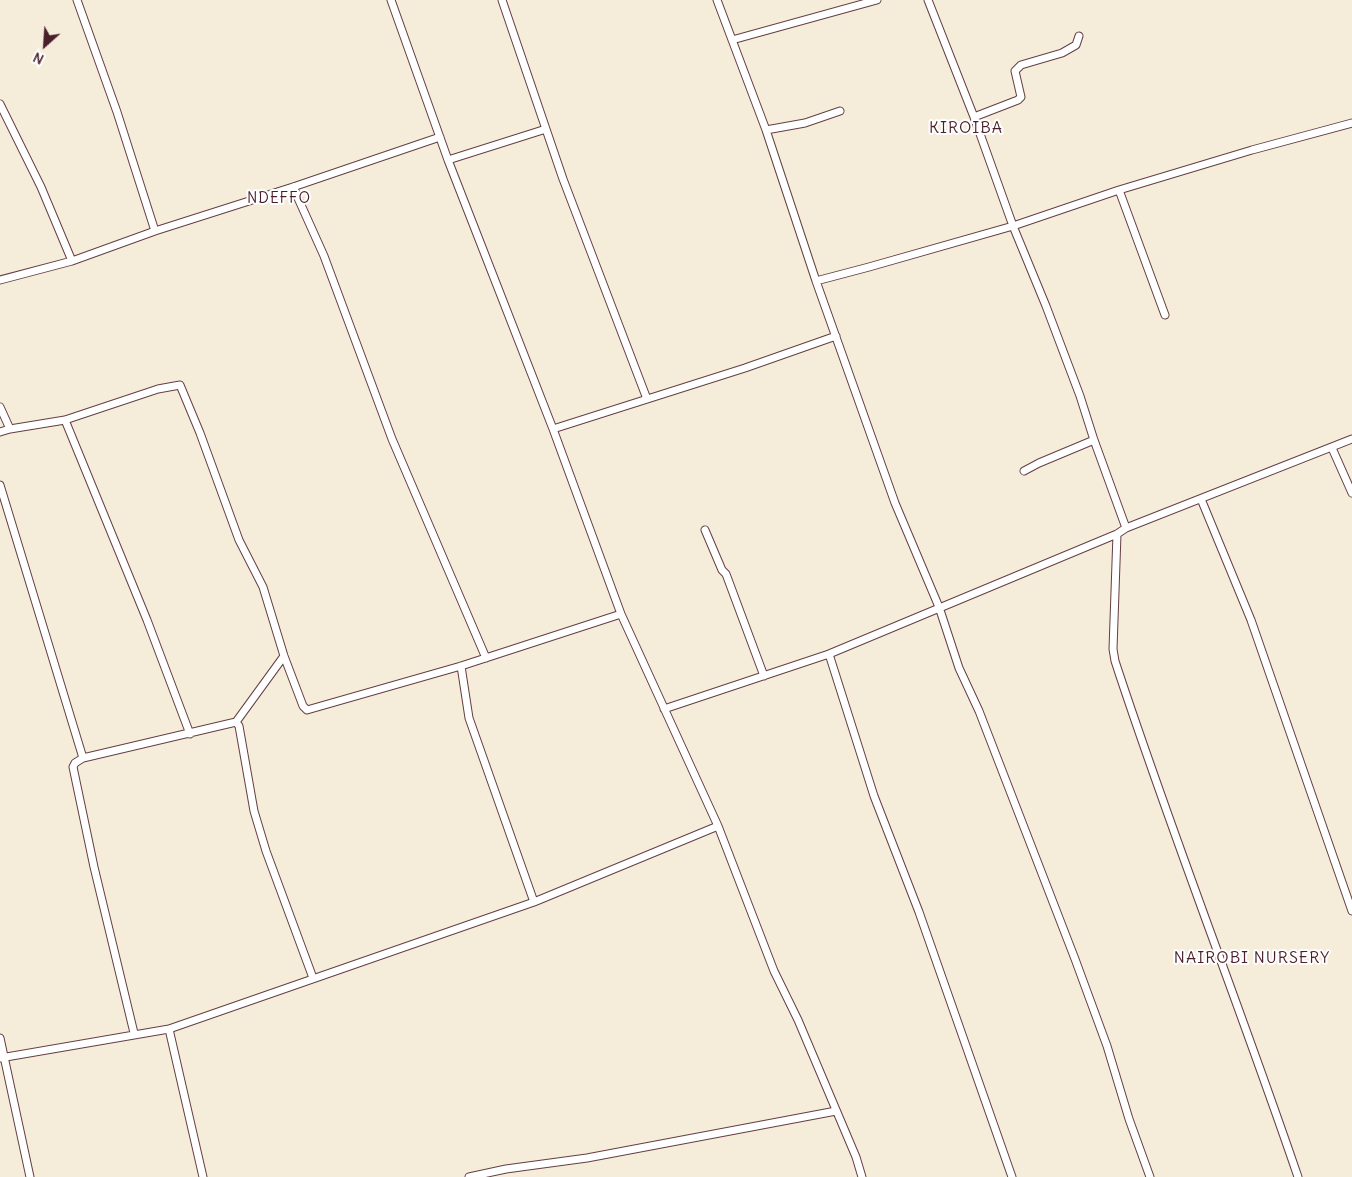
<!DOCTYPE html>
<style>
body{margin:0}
#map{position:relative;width:1352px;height:1177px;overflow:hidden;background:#f5edda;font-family:Delius,sans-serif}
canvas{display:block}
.north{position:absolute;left:20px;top:20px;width:50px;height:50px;-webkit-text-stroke:4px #fff;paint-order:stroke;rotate:206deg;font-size:14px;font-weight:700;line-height:20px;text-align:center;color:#4a1f2b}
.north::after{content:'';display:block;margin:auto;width:18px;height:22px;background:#4a1f2b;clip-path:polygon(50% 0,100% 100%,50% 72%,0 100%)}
</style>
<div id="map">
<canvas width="1352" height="1177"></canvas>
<div class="north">N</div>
</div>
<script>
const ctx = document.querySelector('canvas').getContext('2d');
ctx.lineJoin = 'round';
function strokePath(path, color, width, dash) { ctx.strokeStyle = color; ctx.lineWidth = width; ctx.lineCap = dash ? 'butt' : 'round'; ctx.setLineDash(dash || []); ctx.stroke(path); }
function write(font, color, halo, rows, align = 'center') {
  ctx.font = font + ' Delius,sans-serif'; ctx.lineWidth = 4; ctx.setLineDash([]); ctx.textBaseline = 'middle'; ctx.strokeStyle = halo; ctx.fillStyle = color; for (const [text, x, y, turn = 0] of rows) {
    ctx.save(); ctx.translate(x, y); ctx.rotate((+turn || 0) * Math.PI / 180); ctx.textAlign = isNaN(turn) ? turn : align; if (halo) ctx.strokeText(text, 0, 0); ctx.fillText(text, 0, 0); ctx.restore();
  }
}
const minor = new Path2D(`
 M77,0l40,112 38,119
 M502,0l61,179 84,220
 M717,0l49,130 50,151 79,222 44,104 20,61 20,43 96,248 32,87 22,73 21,58
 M928,0l46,117 39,109 33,80 34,90 14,44 32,88
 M732,40l145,-40
 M0,104l41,83 31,74
 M974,117l44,-17 3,-3 -6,-26 6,-6 41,-12 14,-8 3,-9
 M766,130l39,-7 35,-12
 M448,160l98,-31
 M293,187l31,69 68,183 94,219
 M1119,190l46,125
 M0,280l72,-19 83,-30 138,-44 147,-50
 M816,281l53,-14 144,-41 106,-36 133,-40 100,-27
 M0,407l10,22 55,-9 93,-31 22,-4 20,48 39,107 24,47 21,69 19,50 4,4 154,-44 160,-52
 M65,420l82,200 43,114
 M553,429l192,-61 91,-32
 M0,432l10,-3
 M1332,448l20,45
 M1024,471l15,-8 55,-23
 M0,485l83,273
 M1201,499l50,121 101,291
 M705,530l17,40 4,4 38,102
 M1117,534l-4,115 2,12c57,174 124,343 183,516
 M829,654l45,142 45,116 93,265
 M461,666l8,52 65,184
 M664,709l165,-55 288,-120 9,-6 226,-89
 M236,722l48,-66
 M718,826l56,145 24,49 58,137 6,20
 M169,1029l34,148
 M134,1033l-40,-166 -21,-100 2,-4 8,-5 153,-36 3,4 15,85 12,40 47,127
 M0,1038l30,139
 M0,1058l169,-29 365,-127 184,-76 -97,-212 -68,-185 -105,-269 -57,-160
 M469,1177l37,-8 81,-11 249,-47`);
strokePath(minor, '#643e45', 9);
strokePath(minor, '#fff', 7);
ctx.letterSpacing = '1px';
write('15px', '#4a1f2b', '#fff', [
 ["NDEFFO",279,199]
]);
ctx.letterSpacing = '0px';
ctx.letterSpacing = '1px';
write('16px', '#4a1f2b', '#fff', [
 ["KIROIBA",966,128],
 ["NAIROBI NURSERY",1252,958]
]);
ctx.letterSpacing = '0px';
</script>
